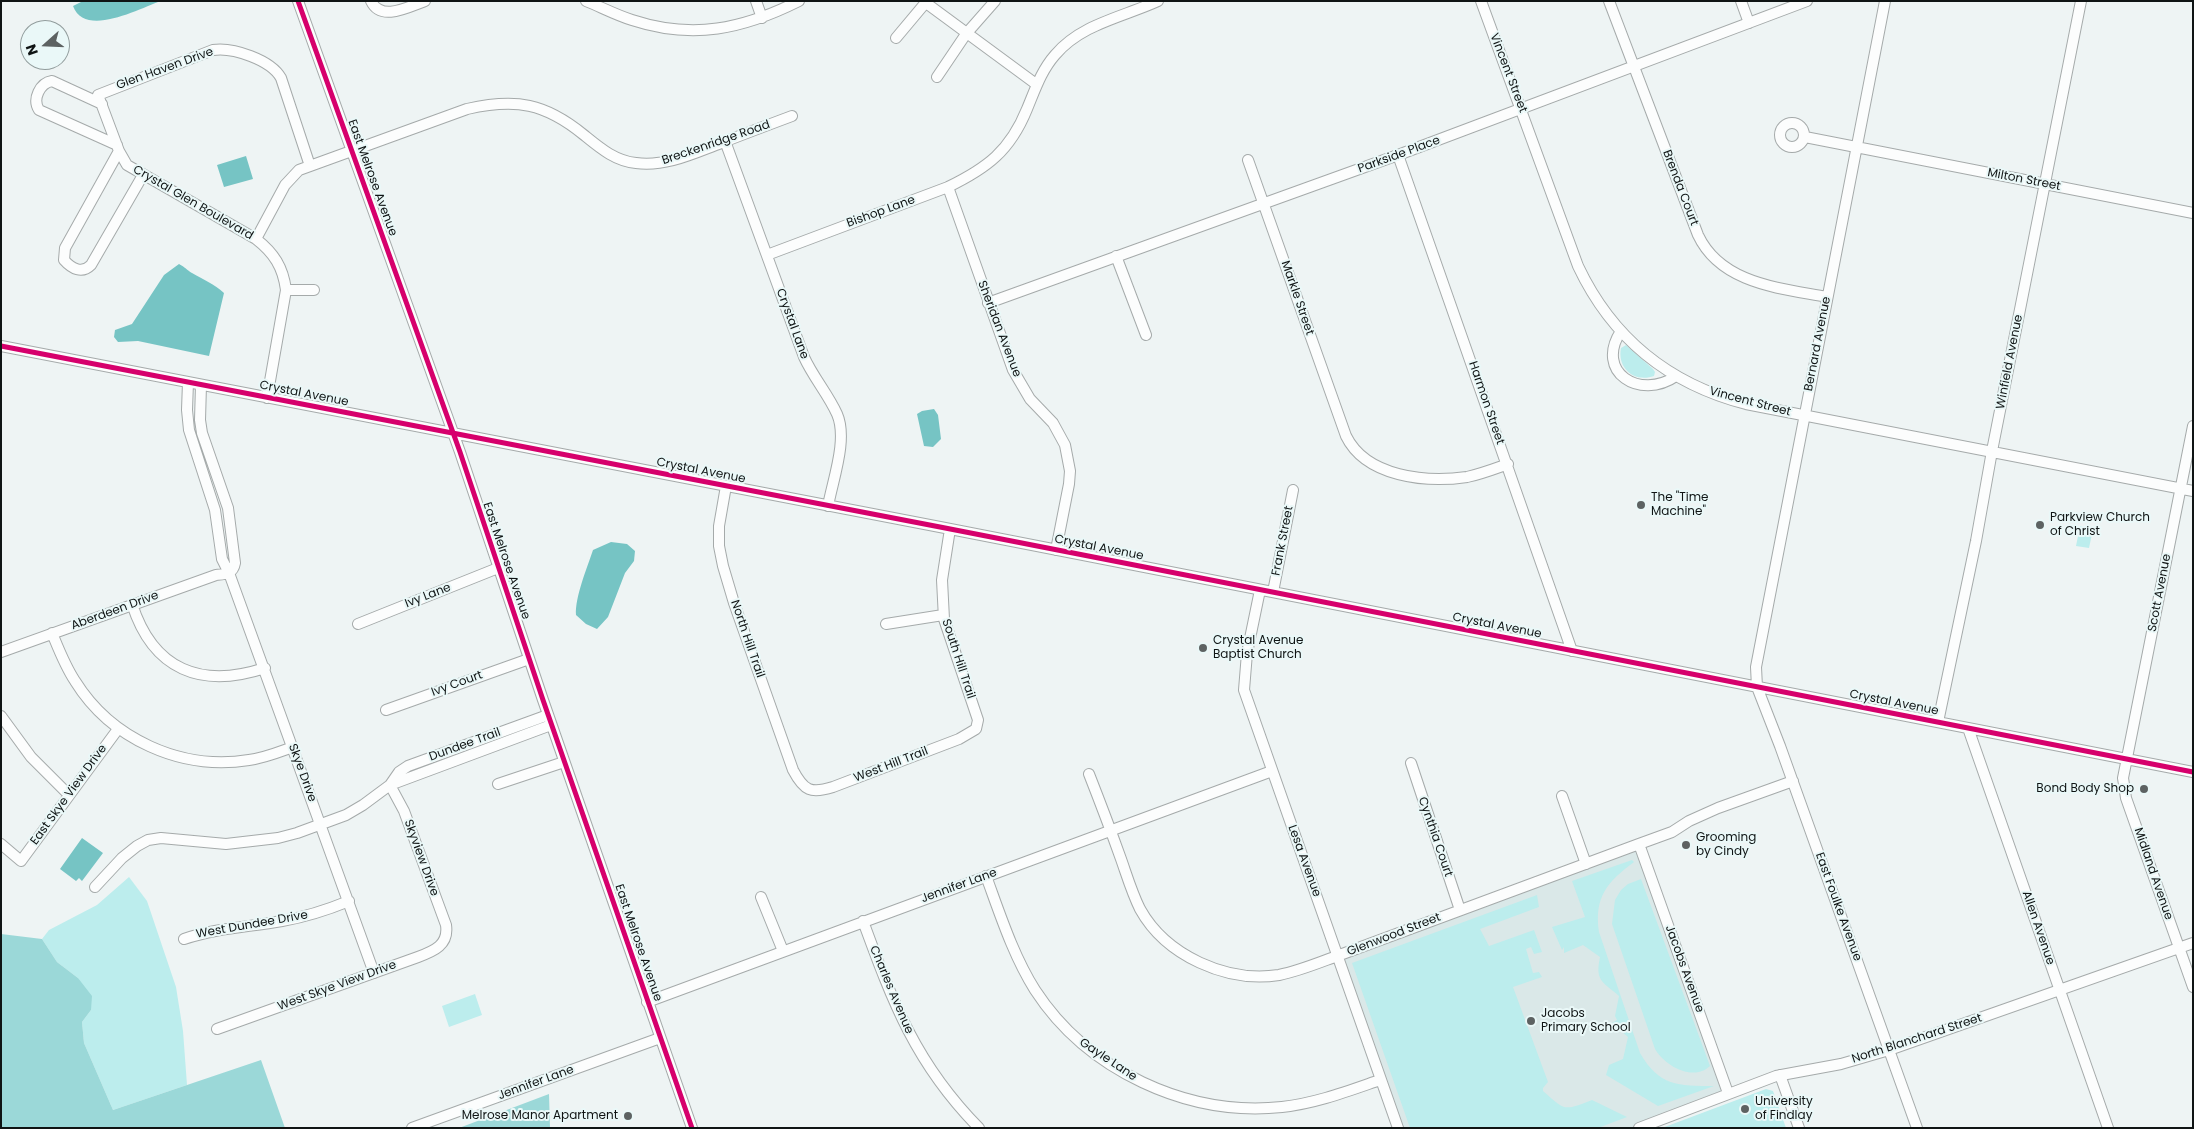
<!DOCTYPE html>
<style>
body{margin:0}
#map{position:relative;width:2194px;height:1129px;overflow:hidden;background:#eef4f4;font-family:Poppins,sans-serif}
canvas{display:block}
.frame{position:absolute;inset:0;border:2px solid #0f1414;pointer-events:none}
.north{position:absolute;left:20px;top:20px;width:50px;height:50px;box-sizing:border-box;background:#eaf8f8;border:1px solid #929d9d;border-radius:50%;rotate:250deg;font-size:14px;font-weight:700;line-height:20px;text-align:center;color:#0f1414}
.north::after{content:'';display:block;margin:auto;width:18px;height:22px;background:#5d6262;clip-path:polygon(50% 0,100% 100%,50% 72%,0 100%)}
</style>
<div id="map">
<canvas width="2194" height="1129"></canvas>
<div class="frame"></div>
<div class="north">N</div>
</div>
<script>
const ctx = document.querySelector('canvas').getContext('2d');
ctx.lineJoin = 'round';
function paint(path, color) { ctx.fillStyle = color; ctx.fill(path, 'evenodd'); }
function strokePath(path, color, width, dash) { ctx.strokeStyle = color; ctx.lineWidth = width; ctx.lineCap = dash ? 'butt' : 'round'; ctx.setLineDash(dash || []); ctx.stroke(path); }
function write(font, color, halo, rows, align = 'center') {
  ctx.font = font + ' Poppins,sans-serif'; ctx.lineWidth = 4; ctx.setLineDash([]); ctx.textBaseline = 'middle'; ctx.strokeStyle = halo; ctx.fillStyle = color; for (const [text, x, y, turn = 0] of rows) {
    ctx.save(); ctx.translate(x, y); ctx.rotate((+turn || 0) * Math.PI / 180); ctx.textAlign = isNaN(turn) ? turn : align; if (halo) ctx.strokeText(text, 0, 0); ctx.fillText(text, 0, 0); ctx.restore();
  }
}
paint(new Path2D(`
 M1639,844l89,249 -89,35h-241l-61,-172z`), '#dae8e8');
paint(new Path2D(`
 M1626,345l27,24 2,3 -1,4c-20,7 -37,-8 -33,-28z
 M2080,526l13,3 -4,19 -13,-2z
 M1632,860l2,2c-27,20 -40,35 -35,70l41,121c19,33 38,33 74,33l-56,20 -52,-31 3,-10 14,-6 5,-22 -16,-14 5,-3 -2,-4 4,-20c-17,-15 -24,-15 -19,-39l-17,-12 -19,8v-6l-2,3 -10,-23 33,-10 -13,-36z
 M129,877l18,24 29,86 7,44 4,54 -74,25 -29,-67 -2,-21 9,-12 -13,-32 -21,-16 -15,-23 7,-9 48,-25z
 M1641,879l69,187c-17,16 -45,0 -55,-17l-43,-125 3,-24 6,-10 7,-6z
 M1537,895l2,12 -59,22 9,17 45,-16 8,22 -8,2 -3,-7 -5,2 7,24 6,-1 3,5 -29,10 35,95 -5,6v3c23,20 20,20 49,9l35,17 -29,11h-188l-58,-165z
 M475,994l7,21 -33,12 -7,-21z
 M1766,1089l7,2 13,37h-124z`), '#bceded');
paint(new Path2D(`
 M1,934l41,5 15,23 21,16 14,18 -1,14 -9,12 2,21 29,67 148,-50 24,68h-284z
 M549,1094l1,34h-91z`), '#9bd8d8');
paint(new Path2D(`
 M83,1h78c-23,8 -76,37 -88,5z
 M246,156l7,23 -29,8 -7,-22z
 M179,264c6,3 8,6 13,9 12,7 22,11 32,20l-15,63 -71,-15 -20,1 -4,-5 1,-7 17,-6 32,-49z
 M934,409l4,6 3,24 -8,8 -9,-1 -7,-32 5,-3z
 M611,542l16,2 8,7 -1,10 -9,12 -17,44 -11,12 -11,-5 -10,-9c-1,-18 11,-47 17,-65z
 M82,838l21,15 -21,28 -3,-3 -3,3 -16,-12z`), '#76c4c4');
const minor = new Path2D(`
 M298,1l162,451 83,248 149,428
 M371,1c10,21 37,6 54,0
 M586,1c15,6 30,14 46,19 61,20 111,9 167,-19
 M756,1l6,17
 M1481,1l97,265c34,72 91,118 168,138l447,87
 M1609,1l89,234c23,49 82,53 129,62
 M1741,1l8,22
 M1885,1l-129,666 1,20 23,59 137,382
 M926,3l110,81
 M896,38l31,-37
 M937,77l29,-43 29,-33
 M102,104l-50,-23c-12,2 -20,18 -13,29l78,35
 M1780 135a12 12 0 1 1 24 0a12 12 0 1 1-24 0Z
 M1805,137l388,76
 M725,141l79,216c9,20 24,37 33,57 11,25 -4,65 -9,92
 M119,151l-54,97 -1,12c8,9 18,14 27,5l52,-90
 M1398,155l174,496
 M1248,160l98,276c20,41 80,47 121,41 14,-3 27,-8 41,-13
 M948,187l65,183 17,29 23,24 12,22 5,26 -1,13 -13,66
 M256,239l29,-54 14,-15 168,-61c49,-11 78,-6 117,26 16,13 31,26 52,28 30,4 58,-10 85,-20 23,-9 47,-18 71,-27
 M767,255l181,-68c39,-19 62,-36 79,-78 8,-19 14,-38 28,-54 26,-31 68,-38 103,-54
 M1116,256l30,79
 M286,290h28
 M988,303l410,-148 409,-154
 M1621,331c-27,41 19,70 55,45
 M1,346l939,181 1253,245
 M188,382l-1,28 2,20 26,80 7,49 7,14 145,400
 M267,398l19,-108c-3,-23 -12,-37 -30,-51l-129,-74 -8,-14 -21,-56 115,-45c20,-3 58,10 68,28l29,88
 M2193,426l-70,352 3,20 67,189
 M726,486l-7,40v20l4,20 11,37 59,167c11,21 18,24 40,17l126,-48 17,-10 2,-9 -34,-101 -2,-39 8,-51
 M1260,590l-13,63 -3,37 154,438
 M1273,592l20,-102
 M132,604c21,66 69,85 133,64
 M358,624l140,-56
 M886,624l57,-9
 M52,633c7,17 13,33 23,48 36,58 106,90 174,79 16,-2 30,-8 44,-13
 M1,652l215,-77c10,-1 17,-1 19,-12l-7,-55 -26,-75 -2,-13 1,-35
 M386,710l143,-51
 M1,716l30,41 38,38
 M1938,722l38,-181 16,-90 89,-450
 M1968,728l140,400
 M1411,763l49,147
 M1089,774c11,28 22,57 32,85 6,17 11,34 19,50 26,47 87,74 139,66 20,-4 39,-12 58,-19l302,-112 33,-12 17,-11 29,-13 75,-27
 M498,784l66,-22
 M390,785l9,-13 9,-6 140,-51
 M1562,796l24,68
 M1,844l20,17 97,-132
 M1639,844l89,249
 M986,876c14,38 27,79 49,114 52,80 152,127 247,117 35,-4 66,-16 98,-27
 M95,887l27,-29 15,-12 11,-6 13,-2 65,6 52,-6 19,-5 49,-18 17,-10 27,-20 161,-60
 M761,897l22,54
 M863,921c30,82 53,143 116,207
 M184,939c32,-11 65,-12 98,-18 23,-4 45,-11 67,-20
 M647,1002l625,-231
 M217,1029l201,-72c16,-6 31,-12 28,-32l-42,-114 -14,-26
 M1780,1075l19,53
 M412,1128l248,-90
 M1639,1128l137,-52 65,-12 48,-14 304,-107`);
strokePath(minor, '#a5aaaa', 12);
strokePath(minor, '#fcfdfd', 10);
strokePath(new Path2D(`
 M298,1l162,451 83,248 149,428
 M1,346l939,181 1253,245`), '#d6006c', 5);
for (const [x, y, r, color] of [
 [1641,505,5,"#5d6262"],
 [2040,525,5,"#5d6262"],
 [1203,648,5,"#5d6262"],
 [2144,789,5,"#5d6262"],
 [1686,845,5,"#5d6262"],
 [1531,1021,5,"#5d6262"],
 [1745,1109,5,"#5d6262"],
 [628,1116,5,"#5d6262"]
]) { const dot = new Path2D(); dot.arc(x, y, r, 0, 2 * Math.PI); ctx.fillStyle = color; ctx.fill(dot); strokePath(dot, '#eaf8f8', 2); }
write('12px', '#0f1414', '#eaf8f8', [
 ["Glen Haven Drive",165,69,-20],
 ["Vincent Street",1508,73,69],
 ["Breckenridge Road",716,143,-19],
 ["Parkside Place",1399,155,-20],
 ["East Melrose Avenue",372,178,70],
 ["Milton Street",2024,180,11],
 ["Brenda Court",1680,188,69],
 ["Crystal Glen Boulevard",193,203,30],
 ["Bishop Lane",881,212,-20],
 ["Markle Street",1297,298,71],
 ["Crystal Lane",792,324,70],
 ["Sheridan Avenue",999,329,69],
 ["Bernard Avenue",1818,344,-79],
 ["Winfield Avenue",2010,362,-79],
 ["Crystal Avenue",304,394,11],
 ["Vincent Street",1750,402,15],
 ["Harmon Street",1486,403,71],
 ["Crystal Avenue",701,471,11],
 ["Frank Street",1283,541,-79],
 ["Crystal Avenue",1099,548,11],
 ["East Melrose Avenue",506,561,71],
 ["Scott Avenue",2160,593,-79],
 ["Ivy Lane",428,596,-21],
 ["Aberdeen Drive",115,611,-20],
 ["Crystal Avenue",1497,626,11],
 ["North Hill Trail",747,639,71],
 ["South Hill Trail",958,659,72],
 ["Ivy Court",457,684,-20],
 ["Crystal Avenue",1894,703,11],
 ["Dundee Trail",465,745,-20],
 ["West Hill Trail",891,765,-21],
 ["Skye Drive",302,773,70],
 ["East Skye View Drive",69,795,-54],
 ["Cynthia Court",1435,837,71],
 ["Skyview Drive",421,858,70],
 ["Lesa Avenue",1304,861,70],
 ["Midland Avenue",2153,874,71],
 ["Jennifer Lane",959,886,-20],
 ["East Foulke Avenue",1838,907,70],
 ["West Dundee Drive",252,925,-10],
 ["Allen Avenue",2038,928,71],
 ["Glenwood Street",1394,935,-21],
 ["East Melrose Avenue",638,943,71],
 ["Jacobs Avenue",1684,969,70],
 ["West Skye View Drive",337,986,-20],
 ["Charles Avenue",891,990,67],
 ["North Blanchard Street",1917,1039,-18],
 ["Gayle Lane",1108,1060,34],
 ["Jennifer Lane",536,1083,-20]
]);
write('12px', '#0f1414', '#eaf8f8', [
 ["The \"Time",1651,498],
 ["Machine\"",1651,512],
 ["Parkview Church",2050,518],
 ["of Christ",2050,532],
 ["Crystal Avenue",1213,641],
 ["Baptist Church",1213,655],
 ["Bond Body Shop",2134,789,"right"],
 ["Grooming",1696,838],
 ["by Cindy",1696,852],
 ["Jacobs",1541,1014],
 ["Primary School",1541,1028],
 ["University",1755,1102],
 ["of Findlay",1755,1116],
 ["Melrose Manor Apartment",618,1116,"right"]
], 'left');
</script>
